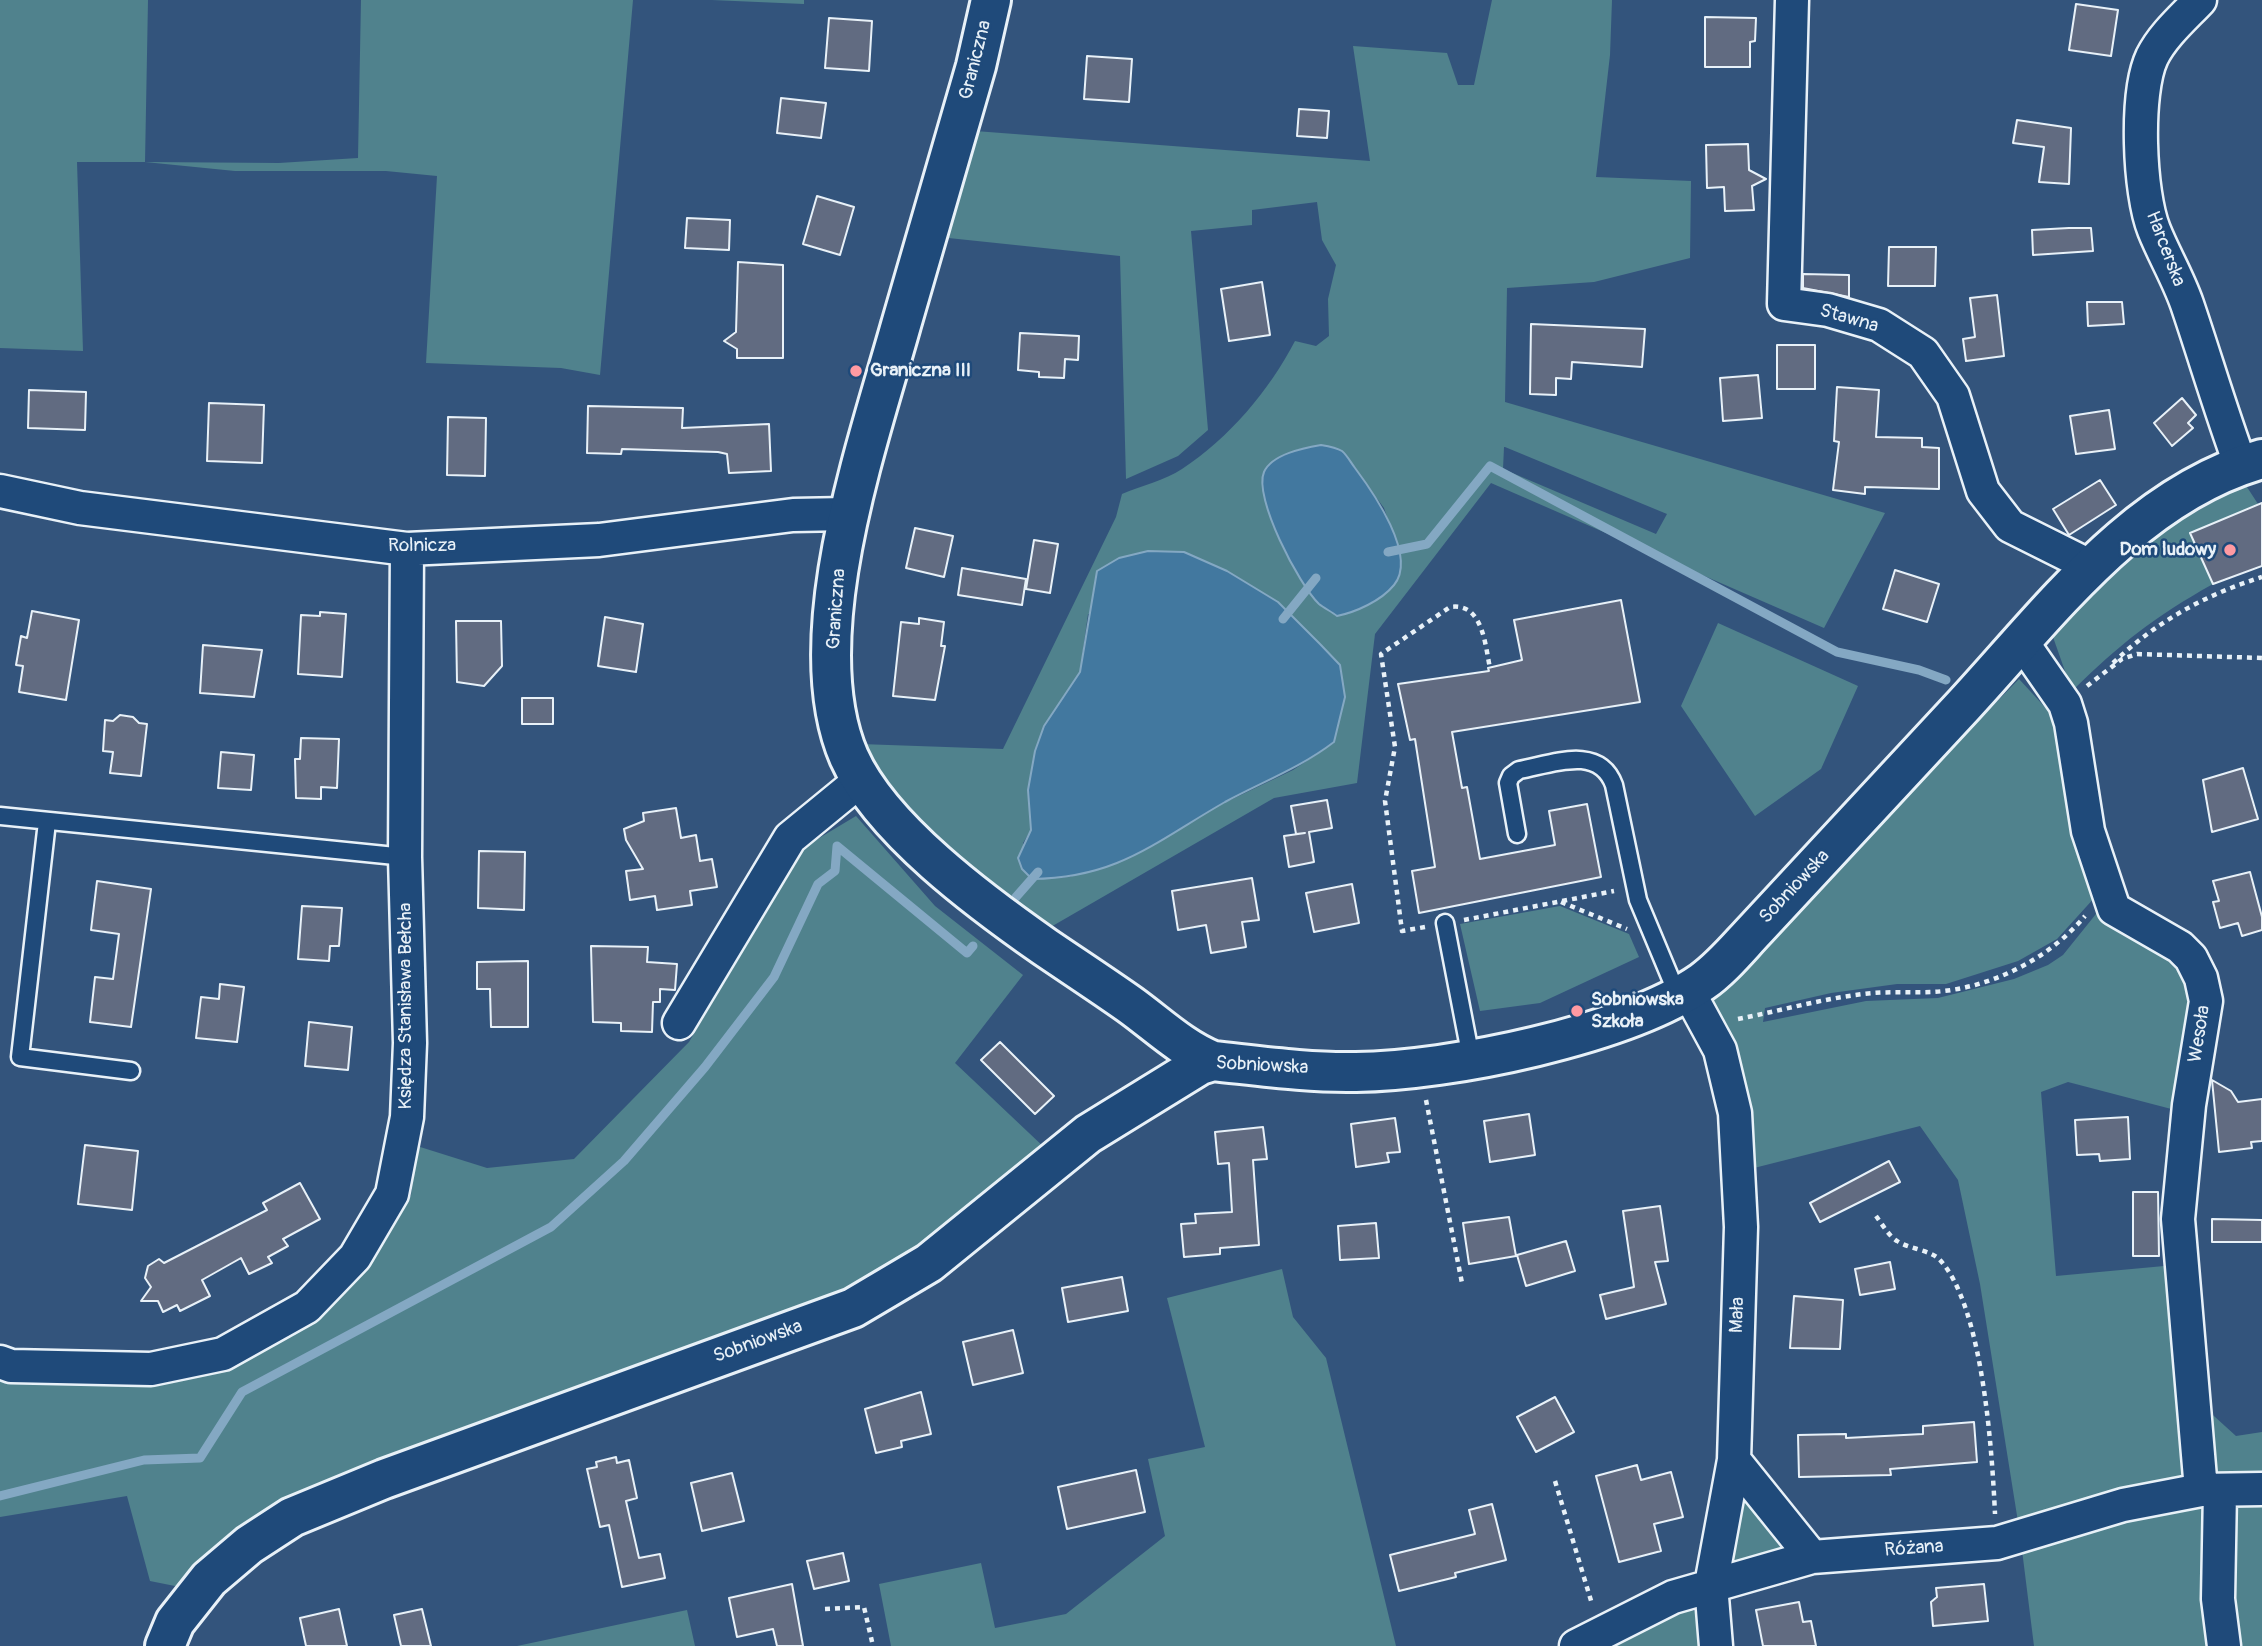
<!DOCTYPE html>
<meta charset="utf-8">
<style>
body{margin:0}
canvas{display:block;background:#33547c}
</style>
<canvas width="2262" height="1646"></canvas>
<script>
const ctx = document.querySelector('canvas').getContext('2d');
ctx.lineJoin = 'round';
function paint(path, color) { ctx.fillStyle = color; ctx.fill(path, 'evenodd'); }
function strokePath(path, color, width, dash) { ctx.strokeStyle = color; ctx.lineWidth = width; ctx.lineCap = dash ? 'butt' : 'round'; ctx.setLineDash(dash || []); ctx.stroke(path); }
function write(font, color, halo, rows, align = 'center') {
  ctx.font = font + ' Pangolin,sans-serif'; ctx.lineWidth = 5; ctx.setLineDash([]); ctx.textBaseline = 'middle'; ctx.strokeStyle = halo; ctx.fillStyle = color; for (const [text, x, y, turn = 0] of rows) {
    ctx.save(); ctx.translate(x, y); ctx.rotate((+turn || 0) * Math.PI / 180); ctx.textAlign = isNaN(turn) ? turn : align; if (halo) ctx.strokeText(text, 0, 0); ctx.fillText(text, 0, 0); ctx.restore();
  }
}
paint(new Path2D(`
 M0,0h148l-3,162 134,1 79,-5 3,-158h272l-33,375 -39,-7 -135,-5 11,-187 -51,-5h-151l-90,-9h-68l6,189 -83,-3z
 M712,0h92v4z
 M1492,0h120l-2,55 -14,122 95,4 -1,77 -96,24 -87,6 -2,114 380,111 -61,115 -333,-145 -116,151 -18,149 -83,15 -225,130 -77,-58 -75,-70 -37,-56 143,5 113,-232 6,-23c19,-8 43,-14 60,-25 47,-31 87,-78 113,-128l21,5 13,-10 -1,-37 8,-34 -14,-25 -5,-38 -65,8v15l-61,6 17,199 -30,26 -52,23 -6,-223 -181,-19 36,-106 395,30 -17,-115 94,7 11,32h16zM1321,445l21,6 42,57 11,32 -115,-82 20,-9zM1504,447h1l162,67 -11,20 -153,-65zM1278,602l62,63 -6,78 -41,27 -223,107 -38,2 -9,-36 8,-13 13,-104 36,-54 8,-58z
 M2245,484l13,20 -68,29 23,51c-59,33 -93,60 -141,107l-19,-54 38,-41 73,-66z
 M1718,623l140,63 -37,83 -66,47 -74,-110z
 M2019,679l35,38 42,179 -39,43 -39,22 -72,23h-49l-66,9 -66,15 -2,14 103,-21 72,-3 76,-19 34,-14 15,-10 37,-46 69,43 21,29 7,21 -18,109 -111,-29 -27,10 15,184 119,-11 20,214 -176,49 -39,-244 -22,-104 -38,-54 -166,42 -9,-83 -33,-84 122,-133z
 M856,816l79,90 88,69 -68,88 92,87 -126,99 -80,44 -661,294 -30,-6 -23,-85 -127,21v-142l24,6 131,4 69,-17 75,-38 67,-61 45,-74 6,-49 70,22 87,-9 115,-117 117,-196z
 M1560,906l69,28 10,23 -99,46 -60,8 -20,-87z
 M1282,1269l11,48 33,41 70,288h-505l-12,-62 102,-21 14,65 71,-14 99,-78 -17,-77 57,-12 -38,-149z
 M2204,1407l32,29 26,-4v49l-42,-3 -10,-15z
 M1742,1497l39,51 -59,17z
 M2262,1501v145h-30l-2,-138z
 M2199,1505l5,7 10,134h-180l-12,-96 46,-19z
 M687,1610l8,36h-178z
 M1692,1610l11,5 2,31h-104l77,-35z`), '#50828d');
const water = new Path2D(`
 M1321,445c6,1 16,3 21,6 5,4 9,12 13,17 18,24 63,88 39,117 -13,16 -38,27 -57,31 -5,-4 -13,-8 -18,-12 -20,-19 -66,-107 -55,-132 8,-18 40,-24 57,-27z
 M1148,551l36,1 43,19 51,31 42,42 20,21 5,32 -11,45c-34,26 -72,40 -109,60 -70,40 -107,76 -193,77l-10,-10 -4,-11 13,-28 -3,-40 7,-39 9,-25 36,-54 17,-101 22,-13z`);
paint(water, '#42789f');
strokePath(water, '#84a8c3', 2);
strokePath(new Path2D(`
 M1388,552l39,-8 63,-78 347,186 82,18 27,10
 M1283,619l33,-41
 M1016,897l22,-25
 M0,1496l144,-36 56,-2 42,-66 309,-165 73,-66 81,-94 69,-90 44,-93 17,-13 2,-25 130,107 6,-7`), '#84a8c3', 9);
const building = new Path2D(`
 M2076,4l42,6 -7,46 -42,-6z
 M1705,17l51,1 -1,23 -5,1v25h-45z
 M829,18l43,3 -3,50 -44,-3z
 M1087,56l45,3 -3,43 -45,-3z
 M781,98l45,5 -5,35 -44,-5z
 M1299,109l30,2 -2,27 -30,-2z
 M2017,120l54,8 -2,56 -30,-2 5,-35 -31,-4z
 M1748,144l1,26 17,9 -14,7 2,24 -29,1 -1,-24 -17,1 -1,-43z
 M817,196l37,11 -14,48 -37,-11z
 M687,218l43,2 -1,30 -44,-2z
 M2069,228h22l2,23 -60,4 -1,-25z
 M1889,247h47l-1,39h-47z
 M738,262l45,3v93h-46v-9l-13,-8 12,-9z
 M1803,274l46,1v22l-46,-9z
 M1262,282l8,53 -41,6 -8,-52z
 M1997,295l7,61 -38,5 -3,-22 12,-2 -5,-39z
 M2087,302h35l2,22 -36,2z
 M1531,324l114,5 -3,38 -70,-5 -1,17 -15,-1v17l-26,-1z
 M1020,333l59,3 -1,24 -13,-1 -1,19 -25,-1v-5l-21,-2z
 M1777,345h38v44h-38z
 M1758,375l4,43 -39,3 -3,-43z
 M1837,387l42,3 -3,47 46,1v9l17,1v41l-74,-2v7l-32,-4 6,-48 -5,-1z
 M29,390l57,2 -1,38 -57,-2z
 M2182,398l14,17 -8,8 5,5 -21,18 -18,-23z
 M209,403l55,2 -2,58 -55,-2z
 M588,406l95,2 -1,20 87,-4 2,47 -42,2 -2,-19 -9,-2 -96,-3 -1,5 -34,-1z
 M2109,410l6,39 -39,5 -6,-38z
 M448,417l38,1 -1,58 -38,-1z
 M2100,480l16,25 -47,30 -16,-26z
 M2262,503v63l-49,18 -23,-51z
 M915,528l38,8 -9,41 -38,-9z
 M1034,540l24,4 -8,49 -24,-4z
 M962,568l64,11 -4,26 -64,-10z
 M1895,570l44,14 -12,38 -44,-13z
 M1621,600l19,102 -188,30 10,56 5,-1 13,72 75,-14 -6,-34 38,-7 14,73 -182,36 -7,-42 23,-4 -20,-128 -5,1 -12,-56 91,-13 -1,-3 34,-8 -8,-40z
 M32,611l47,9 -13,80 -47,-8 4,-26 -7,-1 5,-29 6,2z
 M320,612l26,2 -4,63 -44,-3 3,-59 19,1z
 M605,617l38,7 -7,48 -38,-6z
 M919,618l25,4 -3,24h4l-10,54 -42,-4 8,-74 18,2z
 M456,621h45l1,45 -18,20 -27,-4z
 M203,645l59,5 -8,47 -54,-4z
 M522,698h31v26h-31z
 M120,715l13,2 6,6 8,1 -6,52 -31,-3 3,-21 -10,-1 2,-31 8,1z
 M301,738l38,1 -2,49 -16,-1v12l-25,-1 -1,-39h5z
 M221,752l33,3 -3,35 -33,-2z
 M2243,768l15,51 -46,13 -9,-52z
 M1327,800l5,28 -23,4 5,30 -25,5 -5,-31 21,-3 -9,1 -5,-28z
 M676,808l5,30 15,-3 4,26 12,-2 5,28 -27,4 2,14 -35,5 -2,-14 -25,4 -4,-29 17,-2 -17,-29 -2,-11 20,-8 -1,-8z
 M479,851l46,1 -1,58 -46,-2z
 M2250,872l12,45v13l-20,6 -4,-13 -18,5 -7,-26 6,-1 -6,-20z
 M1252,878l7,42 -17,2 4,25 -35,6 -5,-28 -28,5 -6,-39z
 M97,881l54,8 -20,138 -41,-5 5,-45 18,2 6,-45 -28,-4z
 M1352,884l7,39 -45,9 -8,-39z
 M302,906l40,2 -3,38h-9l-1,15 -31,-2z
 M591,946l57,1 -1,15 30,2 -2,26 -15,-1v13h-7l-1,30 -31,-1v-8l-28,-1z
 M528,961v66h-37l-1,-38h-13v-27z
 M220,984l24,3 -7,55 -41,-4 5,-41 18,2z
 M309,1022l43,5 -4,43 -43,-4z
 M1000,1042l54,54 -19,18 -54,-54z
 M2212,1080l19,11 7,11 24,-3v42l-11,1 1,6 -33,4z
 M1529,1114l6,41 -45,7 -6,-41z
 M2128,1117l2,42 -30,2 -1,-7 -22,1 -2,-35z
 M1395,1118l5,34 -13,1 2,9 -33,5 -5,-43z
 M1263,1127l4,32 -14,1 6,85 -39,3v6l-36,3 -3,-33 15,-1 -1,-9 37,-2 -3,-49 -11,1 -3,-32z
 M85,1145l53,6 -6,59 -54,-6z
 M1889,1161l11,21 -80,40 -10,-19z
 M300,1183l20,36 -37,20 5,7 -20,11 4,6 -23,11 -8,-16 -39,22 8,16 -30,15 -3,-6 -14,7 -5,-11h-17l10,-14 -6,-9 3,-12 11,-7 5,4 103,-53 -4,-7z
 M2133,1192h25l1,64h-26z
 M1660,1206l8,55 -13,1 11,42 -60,15 -6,-24 34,-8 -11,-76z
 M1509,1217l7,39 -47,8 -6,-41z
 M2212,1219l50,1v22h-50z
 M1376,1223l3,35 -39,2 -2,-34z
 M1566,1241l9,30 -49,15 -9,-31z
 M1890,1262l5,27 -35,6 -5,-26z
 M1122,1277l6,34 -60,11 -6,-34z
 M1794,1296l49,4 -3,49 -50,-1z
 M1013,1330l10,43 -50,12 -10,-43z
 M921,1392l10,42 -30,7 1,6 -26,6 -11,-44z
 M1555,1397l19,35 -38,20 -19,-35z
 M1974,1422l3,40 -87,7 1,6 -92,2 -1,-42 48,-1v4l77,-4v-8z
 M616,1457l1,6 12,-3 8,38 -11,3 13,57 21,-4 5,24 -43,9 -13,-62 -9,2 -13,-58 10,-2 -1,-5z
 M1637,1465l4,15 30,-8 12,45 -29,7 7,27 -42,11 -23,-86z
 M1136,1470l9,42 -78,17 -9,-42z
 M732,1473l12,48 -42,10 -11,-48z
 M1492,1504l14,56 -51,13 1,4 -57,14 -9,-36 85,-21 -6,-24z
 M843,1553l6,28 -35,8 -7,-28z
 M792,1584l11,62h-26l-4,-17 -36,8 -8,-39z
 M1984,1584l4,37 -55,5 -2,-24 6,-5 -1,-9z
 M1799,1602l4,20 8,-1 5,25h-53l-7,-36z
 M339,1609l8,37h-41l-6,-28z
 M422,1609l9,37h-30l-7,-31z`);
paint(building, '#616b81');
strokePath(building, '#e8f1f8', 2);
const service = new Path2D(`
 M0,816l405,41
 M47,822l-27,235 111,14
 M1517,834l-9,-51 3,-7 8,-6c33,-6 80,-26 95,15l24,115 40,96
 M1445,923l26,135`);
const minor = new Path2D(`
 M1792,0l-8,304 44,6 51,15 44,28 30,43 30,95 27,35 82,41
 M2200,0c-16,17 -37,35 -48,57 -17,36 -13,136 2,173 10,25 24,48 33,74 18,53 34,108 54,162
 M0,491l80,17 327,41 192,-9 194,-25 54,-1
 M2022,642l43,62 6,19 17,108 26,78 66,38 11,11 10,20 5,23 -17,104 -11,114 23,271
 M1688,991l32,59 15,63 6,114 -7,233 -23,125 5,61
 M679,1023l111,-185 72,-59
 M0,1362l11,4 140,3 72,-15 84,-47 48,-50 37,-63 15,-77 3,-74 -5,-186 2,-308
 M1734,1460l78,97
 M2220,1491l-2,108 6,47
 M1576,1646l97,-49 139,-40 185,-14 126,-38 78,-15 61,-1`);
const tertiary = new Path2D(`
 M991,0l-15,66c-25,87 -50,173 -75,259 -33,118 -103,314 -52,432 32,72 133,146 196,190 28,19 57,38 84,57 28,20 52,44 84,57
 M165,1646l10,-24 34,-43 40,-34 43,-28 92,-38 469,-171 76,-45 159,-129 112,-69 13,-4c47,5 96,12 143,11 93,-1 270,-37 346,-90 20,-14 36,-34 53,-52 70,-75 139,-150 209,-225 85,-92 172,-211 298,-246`);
strokePath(service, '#e8f1f8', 21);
strokePath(minor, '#e8f1f8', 37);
strokePath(tertiary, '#e8f1f8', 44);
strokePath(new Path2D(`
 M2113,663c44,-42 92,-68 149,-86
 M2087,686l35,-27 15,-5 125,4
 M1561,902l66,27
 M1464,920l150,-29
 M1425,927l-23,4 -17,-130 10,-54 -14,-93 69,-47c33,-5 35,38 40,61
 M1738,1019c41,-8 83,-20 125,-25 24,-3 46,-1 69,-2 58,-3 117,-33 153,-76
 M1426,1100l36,183
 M1876,1216c6,8 13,20 21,25 12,8 34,9 43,19 43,47 52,190 55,254
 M1555,1481l37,123
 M825,1609l39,-2 9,39`), '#e8f1f8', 4.5, [5, 5]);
strokePath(service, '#1f4a7a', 16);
strokePath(minor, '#1f4a7a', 32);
strokePath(tertiary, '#1f4a7a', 38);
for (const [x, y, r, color] of [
 [856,371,7,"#ff9aa2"],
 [2230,550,7,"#ff9aa2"],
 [1577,1011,7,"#ff9aa2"]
]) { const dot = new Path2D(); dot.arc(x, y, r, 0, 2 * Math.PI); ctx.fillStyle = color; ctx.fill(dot); strokePath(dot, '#1f4a7a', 2.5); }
write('19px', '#e8f1f8', '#1f4a7a', [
 ["Graniczna",976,60,-76],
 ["Harcerska",2165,249,69],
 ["Stawna",1849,319,16],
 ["Rolnicza",422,546],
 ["Graniczna",837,609,-86],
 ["Sobniowska",1795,887,-47],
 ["Księdza Stanisława Bełcha",406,1006,-90],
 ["Wesoła",2200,1034,-81],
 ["Sobniowska",1262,1066,3],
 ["Mała",1738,1315,-88],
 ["Sobniowska",758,1342,-20],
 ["Różana",1914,1549,-4]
]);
write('bold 19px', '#e8f1f8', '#1f4a7a', [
 ["Graniczna III",870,371],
 ["Dom ludowy",2216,550,"right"],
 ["Sobniowska",1591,1000],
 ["Szkoła",1591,1022]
], 'left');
</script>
